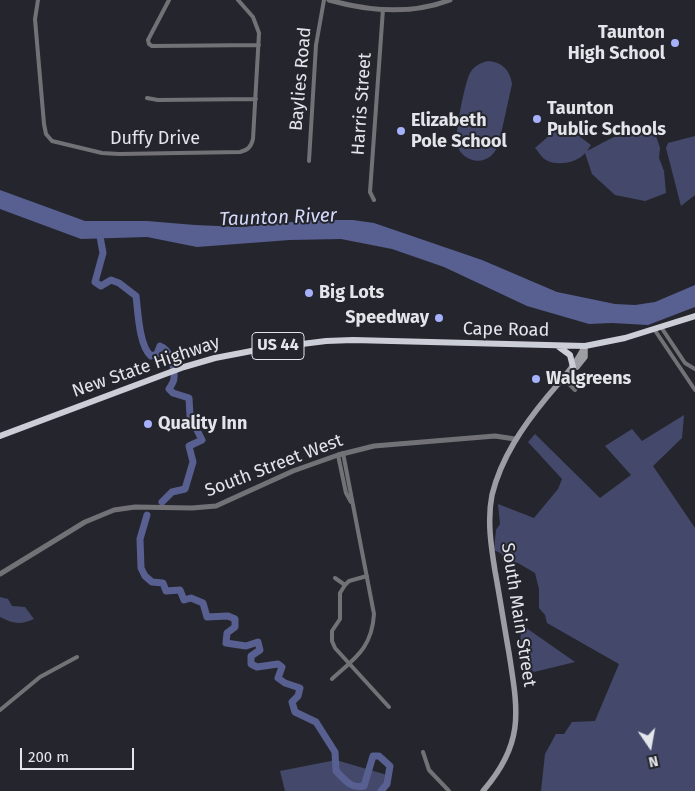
<!DOCTYPE html>
<style>
body{margin:0}
#map{position:relative;width:695px;height:791px;overflow:hidden;background:#25262d;font-family:"Fira Sans",sans-serif}
canvas{display:block}
.north{position:absolute;left:625px;top:721px;width:50px;height:50px;-webkit-text-stroke:4px #25262d;paint-order:stroke;rotate:168deg;font-size:14px;font-weight:700;line-height:20px;text-align:center;color:#e4e5ea}
.north::after{content:'';display:block;margin:auto;width:18px;height:22px;background:#e4e5ea;clip-path:polygon(50% 0,100% 100%,50% 72%,0 100%)}
.scale{position:absolute;left:20px;top:748px;width:114px;height:22px;box-sizing:border-box;border:2px solid #e4e5ea;border-top:0;padding-left:6px;font-size:15px;line-height:18px;white-space:nowrap;color:#e4e5ea;-webkit-text-stroke:4px #25262d;paint-order:stroke}
</style>
<div id="map">
<canvas width="695" height="791"></canvas>
<div class="north">N</div>
<div class="scale">200 m</div>
</div>
<script>
const ctx = document.querySelector('canvas').getContext('2d');
ctx.lineJoin = 'round';
function paint(path, color) { ctx.fillStyle = color; ctx.fill(path, 'evenodd'); }
function strokePath(path, color, width, dash) { ctx.strokeStyle = color; ctx.lineWidth = width; ctx.lineCap = dash ? 'butt' : 'round'; ctx.setLineDash(dash || []); ctx.stroke(path); }
function write(font, color, halo, rows, align = 'center') {
  ctx.font = font + ' "Fira Sans",sans-serif'; ctx.lineWidth = 4; ctx.setLineDash([]); ctx.textBaseline = 'middle'; ctx.strokeStyle = halo; ctx.fillStyle = color; for (const [text, x, y, turn = 0] of rows) {
    ctx.save(); ctx.translate(x, y); ctx.rotate((+turn || 0) * Math.PI / 180); ctx.textAlign = isNaN(turn) ? turn : align; if (halo) ctx.strokeText(text, 0, 0); ctx.fillText(text, 0, 0); ctx.restore();
  }
}
paint(new Path2D(`
 M488,61c14,1 22,9 24,23l-13,59c-2,5 -4,9 -8,13 -12,10 -30,3 -34,-11 -3,-9 8,-63 13,-72 4,-7 10,-10 18,-12z
 M564,125l27,20 -4,6c19,-10 38,-21 59,-26l8,5 6,18 -1,10 5,13 2,22 -21,8 -30,-6 -23,-21 -7,-21c-7,9 -27,14 -39,7 -4,-2 -8,-9 -11,-12l23,-20z
 M695,136v59l-14,11 -15,-58 2,-5z
 M684,415l-2,23 -29,28 42,62v263h-154l4,-37 11,-20h8l8,-12 23,-1 24,-57 -72,-41 -2,-8 -6,-7v-19l-4,-16 -17,-10 -16,-2v-7l-8,-4 2,-20 4,-6 -2,-20 36,14 24,-29 4,-10 -34,-37 7,-8 65,64 31,-23 -26,-29 27,-17 10,12z
 M0,597l8,2 4,7 13,1 9,12c-14,6 -20,5 -34,-2z
 M522,625l53,37 -41,10 -16,-14z
 M336,760l51,15 2,5 -8,11h-96l-5,-20z`), '#44496c');
paint(new Path2D(`
 M0,190l85,31h62l48,4 46,2 72,-7h40l21,3 108,37 75,32 58,12 20,1 20,-3 40,-17v22l-47,18 -36,-2 -23,1 -62,-18 -83,-39 -52,-18 -51,-10 -51,1 -93,7 -50,-10 -66,2 -81,-30z`), '#585f91');
strokePath(new Path2D(`
 M99,231l4,22 -8,29 6,4 10,-6 8,3 17,13c2,15 3,50 15,60l6,-2 3,-8c10,3 15,21 14,32 0,3 -3,8 -5,11l4,4 16,5 1,18 12,24 -13,6 4,16 -8,27 -13,3 -10,10
 M147,515l-7,24 1,29 4,8 7,6 11,1 3,8 14,-1 4,10 7,-2 12,5 4,14 21,-1 7,3v8l-8,6 -1,10 20,3 12,-4 2,8 -9,6v8l6,3 21,-3 4,3 -4,11 7,5 15,5 -2,8 -6,6 3,10 21,10 19,30 1,19c9,9 15,18 28,15l9,-30h6l11,10 -3,18 -6,7`), '#585f91', 7);
strokePath(new Path2D(`
 M38,0l-3,19 9,105 2,10 6,7 50,12 17,1 121,-2c8,-2 11,-5 13,-13l6,-106 -6,-16 -15,-17
 M169,0l-21,40 1,4 3,2 107,-1
 M147,98l11,2 98,-1
 M309,161l7,-116 8,-45
 M374,200l-4,-8 13,-183
 M661,327l24,36 10,6
 M654,329l41,61
 M565,380l10,10
 M338,455l8,38 5,9
 M367,576l-18,5 -4,4 -5,8v26l-8,12v10l3,7 54,59
 M335,578l10,7
 M332,679c23,-21 40,-31 42,-65l-31,-161
 M0,710l40,-33 37,-20
 M423,752l6,18 20,21`), '#727276', 4);
strokePath(new Path2D(`
 M329,0c39,11 82,15 121,0
 M0,574l85,-52 29,-12 21,-3 57,1 24,-2 77,-35 45,-16 36,-9 121,-10 20,3`), '#727276', 5);
strokePath(new Path2D(`
 M577,367l8,-10v-8
 M483,791c42,-48 35,-80 26,-138 -5,-28 -9,-55 -14,-82 -4,-25 -8,-51 -3,-76 9,-37 31,-69 55,-98 15,-18 27,-30 38,-51`), '#9c9ea3', 5.5);
strokePath(new Path2D(`
 M559,347l11,8 3,12
 M0,436l184,-69 31,-9 47,-9 64,-8 27,-1 232,6 40,-8 70,-22`), '#ccced7', 6);
for (const [x, y, r, color] of [
 [675,43,5,"#a6b1fc"],
 [537,119,5,"#a6b1fc"],
 [401,131,5,"#a6b1fc"],
 [309,293,5,"#a6b1fc"],
 [439,318,5,"#a6b1fc"],
 [536,379,5,"#a6b1fc"],
 [148,424,5,"#a6b1fc"]
]) { const dot = new Path2D(); dot.arc(x, y, r, 0, 2 * Math.PI); ctx.fillStyle = color; ctx.fill(dot); strokePath(dot, '#25262d', 2); }
for (const [x, y, w] of [
 [278,346,52]
]) { const box = new Path2D(); box.roundRect(x - w / 2, y - 13.5, w, 27, 4); ctx.fillStyle = '#25262d'; ctx.fill(box); strokePath(box, '#e4e5ea', 1); }
write('bold 16px', '#e4e5ea', null, [
 ["US 44",278,346]
]);
write('bold 18px', '#e4e5ea', '#25262d', [
 ["Taunton",665,33,"right"],
 ["High School",665,54,"right"],
 ["Taunton",547,109],
 ["Public Schools",547,130],
 ["Elizabeth",411,121],
 ["Pole School",411,142],
 ["Big Lots",319,293],
 ["Speedway",429,318,"right"],
 ["Walgreens",546,379],
 ["Quality Inn",158,424]
], 'left');
write('18px', '#e4e5ea', '#25262d', [
 ["Baylies Road",301,79,-85],
 ["Harris Street",362,104,-86],
 ["Duffy Drive",155,139],
 ["Cape Road",506,330,1],
 ["New State Highway",146,367,-19],
 ["South Street West",274,466,-21],
 ["South Main Street",518,615,81]
]);
write('italic 19px', '#d4dafa', '#25262d', [
 ["Taunton River",278,218,-2]
]);
</script>
